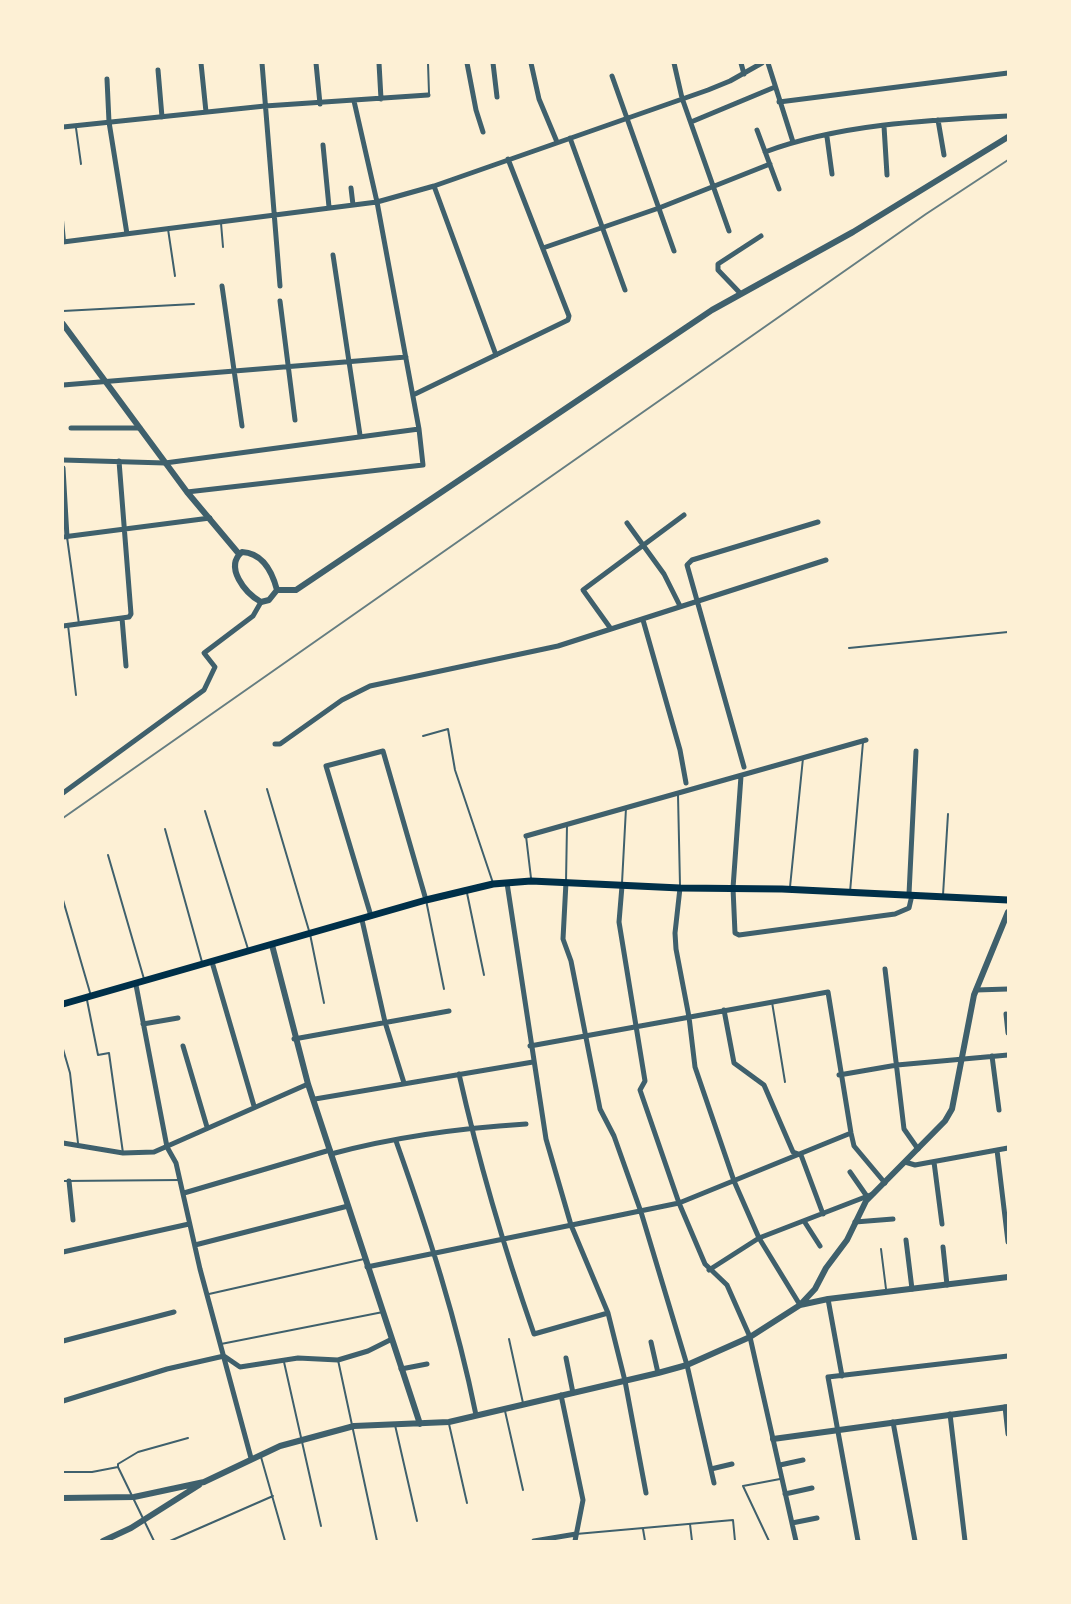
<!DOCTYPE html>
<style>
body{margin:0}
#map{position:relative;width:1071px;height:1604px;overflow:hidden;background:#fdf0d5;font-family:Manrope,sans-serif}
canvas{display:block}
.frame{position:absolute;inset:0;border:64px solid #fdf0d5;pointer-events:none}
</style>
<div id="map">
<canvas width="1071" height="1604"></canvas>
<div class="frame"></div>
</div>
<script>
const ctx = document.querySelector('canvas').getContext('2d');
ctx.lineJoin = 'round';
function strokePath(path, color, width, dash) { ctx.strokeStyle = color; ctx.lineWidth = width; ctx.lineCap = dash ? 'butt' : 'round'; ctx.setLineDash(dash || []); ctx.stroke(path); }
strokePath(new Path2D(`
 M428,63l1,30
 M76,128l5,36
 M63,220l2,21
 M221,223l2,24
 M168,229l7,47
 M63,311l131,-7
 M67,537l12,87
 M68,625l8,70
 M849,648l159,-16
 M423,736l25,-7 7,41 38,113
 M267,789l43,145 14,69
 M678,795l2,90
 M205,811l43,138
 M165,829l37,133
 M526,836l5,42
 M108,855l36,124
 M566,882l1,-57
 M622,883l4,-75
 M790,887l13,-129
 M850,892l13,-150
 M467,893l17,82
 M943,895l5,-81
 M63,900l28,96
 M426,900l18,89
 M87,1000l11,55 11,-2 14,100
 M772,1002l13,80
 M63,1049l7,24 8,70
 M63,1181l117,-1
 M881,1249l5,40
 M209,1294l155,-35
 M509,1339l14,64
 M221,1344l162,-32
 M338,1360l39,181
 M284,1362l37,164
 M505,1411l18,79
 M449,1424l18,79
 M395,1425l22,96
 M261,1457l24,84
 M118,1467l36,74
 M63,1472h29l26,-5v-3l20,-12 50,-14
 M690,1524l2,17
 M643,1529l2,12
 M576,1534l157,-14 2,21
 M170,1541l103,-45
 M769,1541l-26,-55 37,-7`), '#3f606c', 2);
strokePath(new Path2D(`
 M201,63l5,49
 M262,63l18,223
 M316,63l4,41
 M379,63l2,36
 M467,63l9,47 7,22
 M493,63l4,34
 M531,63l8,36 18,43
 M674,63l8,35 47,133
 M741,63l3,11
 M768,63l25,79
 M158,70l4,47
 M612,76l62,175
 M107,79l2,43 18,112
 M779,102l229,-29
 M938,120l6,35
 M691,122l84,-35
 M884,126l3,49
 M63,127l202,-21 163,-11
 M757,130l22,59
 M827,137l5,37
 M570,138l55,152
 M323,145l6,62
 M765,152c75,-28 164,-32 243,-36
 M434,186l62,169
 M351,188l2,17
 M63,242l314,-40 57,-16 274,-96 22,-9 32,-18
 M543,248l116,-40 111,-44
 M333,255l27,180
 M222,286l20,140
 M740,293l-22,-23v-6l43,-28
 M280,301l15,119
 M63,385l343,-28
 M413,395l155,-75 1,-4 -61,-157
 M71,428h69
 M63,460l102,3 254,-34
 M63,468l4,69
 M187,492l236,-27 -4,-36 -42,-227 -23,-101
 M627,523l37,51 16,32
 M63,537l147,-19
 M122,618l4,48
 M643,620l37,130 6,33
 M63,626l66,-9 2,-3 -12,-153
 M611,629l-28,-39 101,-75
 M275,744h5l62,-44 28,-14 188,-40 268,-86
 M744,767l-57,-202 5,-5 126,-38
 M741,776l-8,112 2,45 4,2 156,-21 14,-6 3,-13
 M63,793l141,-103 11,-23 -11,-14 49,-37 8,-14
 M526,836l340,-96
 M566,882l-3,57 8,22 29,148 14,27 27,76 46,153 27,118
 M507,883l39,256 25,86 37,88 17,68 21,112
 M622,886l-3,36 26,159 -5,9 39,113 26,61 22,21 23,52 46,204
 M680,888l-5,45 1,16 13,68 6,50 39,114 25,57 41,67
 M909,894l7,-143
 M371,916l-45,-150 57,-15 43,149
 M362,920l23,102 19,61
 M212,962l42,144
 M885,969l19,160 14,20
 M136,985l31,162 9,16 24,106 51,189
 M976,990l32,-1
 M724,1010l10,53 30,22 29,67 8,3 22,59
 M1006,1014l2,19
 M143,1024l35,-6
 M294,1039l155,-28
 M183,1046l24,81
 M530,1046l298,-54 23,141 3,13 31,37
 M992,1056l7,54
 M459,1074c20,89 45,174 75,260l74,-21
 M839,1075l58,-10 111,-10
 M315,1099l218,-37
 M396,1141c32,90 61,180 80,274
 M63,1143l60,10 31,-1 154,-68
 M997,1150l11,92
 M331,1154c63,-17 130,-26 195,-30
 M905,1162l10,3 93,-17
 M934,1162l8,62
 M850,1172l16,23
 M69,1181l4,39
 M184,1193l146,-43
 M804,1221l16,25
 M855,1222l38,-3
 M906,1240l6,49
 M195,1245l153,-39
 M943,1247l4,38
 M63,1252l126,-28
 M367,1267l312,-64 172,-70
 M709,1270l50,-32 114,-44
 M828,1299l14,77
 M63,1341l111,-29
 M651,1342l7,31
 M224,1356l16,11 58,-9 40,2 30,-9 22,-11
 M566,1358l7,35
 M401,1369l26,-5
 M561,1395l22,105 -8,41
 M63,1401l104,-32 57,-13
 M1005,1407l3,27
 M950,1414l15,127
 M893,1422l22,119
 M780,1465l23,-5
 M711,1469l21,-5
 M785,1494l27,-6
 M792,1523l25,-5
 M534,1541l42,-7
 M858,1541l-30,-164 180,-21`), '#3f606c', 5);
strokePath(new Path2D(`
 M63,324l124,168 52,62
 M242,552c20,1 30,19 35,38l-8,10 -8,2c-16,-9 -37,-35 -19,-50z
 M277,590h19l416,-280 141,-78 155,-95
 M272,945l36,139 112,340
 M800,1305l15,-16 11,-21 21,-28 19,-39 79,-80 7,-12 22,-114 34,-83
 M773,1439l235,-32
 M63,1498l71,-1 70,-15 76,-36 74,-20 95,-4 209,-49 29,-8 63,-28 50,-32 28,-6 180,-22
 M103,1541l28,-13 68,-43`), '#3f606c', 6);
strokePath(new Path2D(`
 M63,1004l363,-104 67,-16 38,-3 149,7 102,1 226,11`), '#003049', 7);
strokePath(new Path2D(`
 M63,818l863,-604 82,-54`), '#657d81', 2);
</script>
